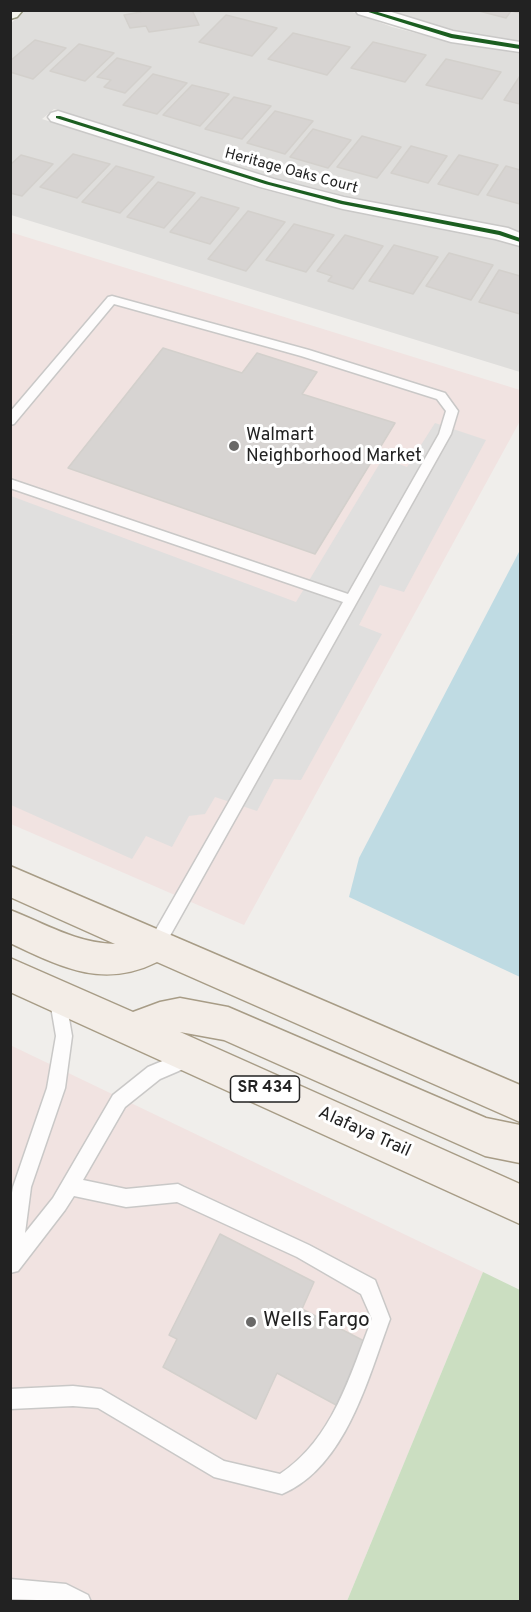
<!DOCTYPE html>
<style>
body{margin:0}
#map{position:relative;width:531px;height:1612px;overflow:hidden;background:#f0eeeb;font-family:Overpass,sans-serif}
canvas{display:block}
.frame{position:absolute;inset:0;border:12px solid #222;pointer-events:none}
</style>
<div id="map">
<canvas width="531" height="1612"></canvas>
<div class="frame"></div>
</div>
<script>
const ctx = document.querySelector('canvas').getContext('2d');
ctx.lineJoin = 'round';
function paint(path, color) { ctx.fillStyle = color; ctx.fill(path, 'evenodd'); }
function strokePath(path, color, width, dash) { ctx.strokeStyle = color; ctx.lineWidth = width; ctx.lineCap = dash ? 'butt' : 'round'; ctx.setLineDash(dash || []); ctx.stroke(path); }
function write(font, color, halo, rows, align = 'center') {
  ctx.font = font + ' Overpass,sans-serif'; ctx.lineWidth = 6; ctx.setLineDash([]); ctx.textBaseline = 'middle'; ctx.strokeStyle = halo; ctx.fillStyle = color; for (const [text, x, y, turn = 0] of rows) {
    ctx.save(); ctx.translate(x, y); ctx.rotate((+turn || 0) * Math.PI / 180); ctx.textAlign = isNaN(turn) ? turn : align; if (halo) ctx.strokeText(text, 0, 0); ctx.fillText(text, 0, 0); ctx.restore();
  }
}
paint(new Path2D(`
 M26,10h321l45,17 55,14 73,11v180l-174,-36 -74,-19 -218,-68 -12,10 219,70 79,20 156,31 24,7v125l-509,-157 -1,-191z
 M381,11h139v30l-66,-10z`), '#dfdedc');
paint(new Path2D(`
 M10,232l510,158v31l-276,504 -233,-101z
 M10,1045l473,227 -136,329h-336z`), '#f1e3e1');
paint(new Path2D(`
 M483,1272l37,18v311h-173z`), '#cbdec1');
paint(new Path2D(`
 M435,423l51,17 -82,152 -24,-7 -21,40 23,9 -81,146 -27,-1 -17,32 -42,-14 -10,17 -16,2 -17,31 -26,-11 -14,23 -121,-54 -1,-167 3,-4h-3l1,-138 285,106 87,-144 24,9z`), '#e0dfde');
paint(new Path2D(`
 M520,550v427l-171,-80 10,-39z`), '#bfdbe3');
const building = new Path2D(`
 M140,10h52l7,15 -50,7 -3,-6 -16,2 -6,-13 17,-3z
 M520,10v3l-9,-2 -5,7 -27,-7z
 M226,15l51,13 -25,28 -53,-14z
 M293,33l57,14 -23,28 -59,-16z
 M35,40l31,8 -33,31 -23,-7v-11z
 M373,42l53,13 -21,27 -54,-14z
 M79,44l35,9 -29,28 -35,-10z
 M117,58l34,9 -26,26 -21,-6 7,-7 -14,-3z
 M446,59l55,13 -19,27 -56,-14z
 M153,74l34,9 -30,31 -34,-9z
 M520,76v28l-16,-4z
 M192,85l37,9 -29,32 -37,-11z
 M234,97l37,9 -29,33 -37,-10z
 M275,111l38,10 -28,33 -38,-11z
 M313,129l38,11 -23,28 -38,-11z
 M362,136l39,11 -24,31 -40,-11z
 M411,146l36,10 -19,27 -37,-10z
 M73,154l37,10 -33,34 -37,-11z
 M21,155l32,9 -31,32 -12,-3v-28z
 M459,155l39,10 -20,30 -40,-11z
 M116,166l38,11 -34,36 -38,-11z
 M506,166l14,4v34l-33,-9z
 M158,182l37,11 -31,35 -37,-11z
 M201,197l38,11 -29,36 -40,-12z
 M248,211l37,11 -39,49 -38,-12z
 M294,224l40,11 -28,37 -40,-12z
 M345,235l38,11 -30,43 -25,-8 4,-5 -15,-5z
 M394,245l44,12 -25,37 -44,-13z
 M449,253l44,12 -22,35 -45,-14z
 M499,270l21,6v38l-41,-12z
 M163,348l79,25 15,-20 60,19 -15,22 93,29 -80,131 -247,-86z
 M220,1234l94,48 -12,27 64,33 -28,64 -61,-33 -21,46 -93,-52 14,-28 -8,-4z`);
paint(building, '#d7d4d2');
strokePath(building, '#d3d0cc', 1.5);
const lane = new Path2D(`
 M112,296l197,54 136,43 13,18 -7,23 -289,516 -6,2 -6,-2 -2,-5 2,-5 193,-338 -333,-114v-9l338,115 91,-160 7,-23 -9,-12 -136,-43 -187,-52 -100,120 -4,1v-13l98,-115z
 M57,987l6,3 2,5 7,41 -7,52 -34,99 -6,46 28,-35 60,-103 35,-28 41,-17 6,2 2,6 -2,6 -35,15 -35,28 -42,73 43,9 52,-5 6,3 125,58 66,35 15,39c-22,59 -44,148 -108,175l-68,-17 -116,-69 -25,-2 -63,3v-20l63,-3 28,3 123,72 56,13c53,-35 70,-99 92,-155l-11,-25 -64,-37 -120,-55 -51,5 -52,-11 -9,14 -47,61 -8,2v-69l3,-17 34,-99 9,-52 -7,-41 2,-5z
 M10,1579l56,5 22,11 3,7 -81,-3z`);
const street = new Path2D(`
 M355,10h30l68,21 67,11v10l-69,-10 -93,-28z
 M58,111l216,68 70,18 164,31 12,5v13l-25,-7 -152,-30 -83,-22 -209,-66 -3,-4 3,-4z`);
const secondary = new Path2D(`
 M10,10h13l-6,7 -7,2z`);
const primary = new Path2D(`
 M10,866l510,219v37l-363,-160c-54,27 -96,5 -147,-19v-33c36,14 66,33 105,34l-105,-47z
 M10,958l123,54 27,-10 20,-4 48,9 258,111 34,7v38l-35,-7 -261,-116 -44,-8 340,152v40l-510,-232z`);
strokePath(lane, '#c9c8c7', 3);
strokePath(street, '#c9c8c7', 3);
strokePath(secondary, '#999a82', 3);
strokePath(primary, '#a79c86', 3);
paint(lane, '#fdfcfc');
paint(street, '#fdfcfc');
paint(secondary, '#f4f4ed');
paint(primary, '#f3ede7');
paint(new Path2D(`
 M362,10h9l81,24 68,11v4l-69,-11z
 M56,116h4l209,66 74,19 157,30 20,7v4l-21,-7 -158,-31 -76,-20 -209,-66z`), '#1b5e20');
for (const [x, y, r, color] of [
 [234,446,6,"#6a6968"],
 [251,1322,6,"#6a6968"]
]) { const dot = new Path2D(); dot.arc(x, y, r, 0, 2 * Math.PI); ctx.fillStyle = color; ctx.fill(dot); strokePath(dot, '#fff', 2); }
write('15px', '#222', '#fff', [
 ["Heritage Oaks Court",291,172,15]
]);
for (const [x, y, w] of [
 [265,1089,69]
]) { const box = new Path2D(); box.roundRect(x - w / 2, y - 13, w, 26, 4.5); ctx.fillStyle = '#fff'; ctx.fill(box); strokePath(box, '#222', 1.5); }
write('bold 16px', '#222', null, [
 ["SR 434",265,1089]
]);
write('18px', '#222', '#fff', [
 ["Walmart",246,436],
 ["Neighborhood Market",246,457]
], 'left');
write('18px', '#222', '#fff', [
 ["Alafaya Trail",364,1133,24]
]);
write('21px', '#222', '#fff', [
 ["Wells Fargo",263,1322]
], 'left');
</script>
